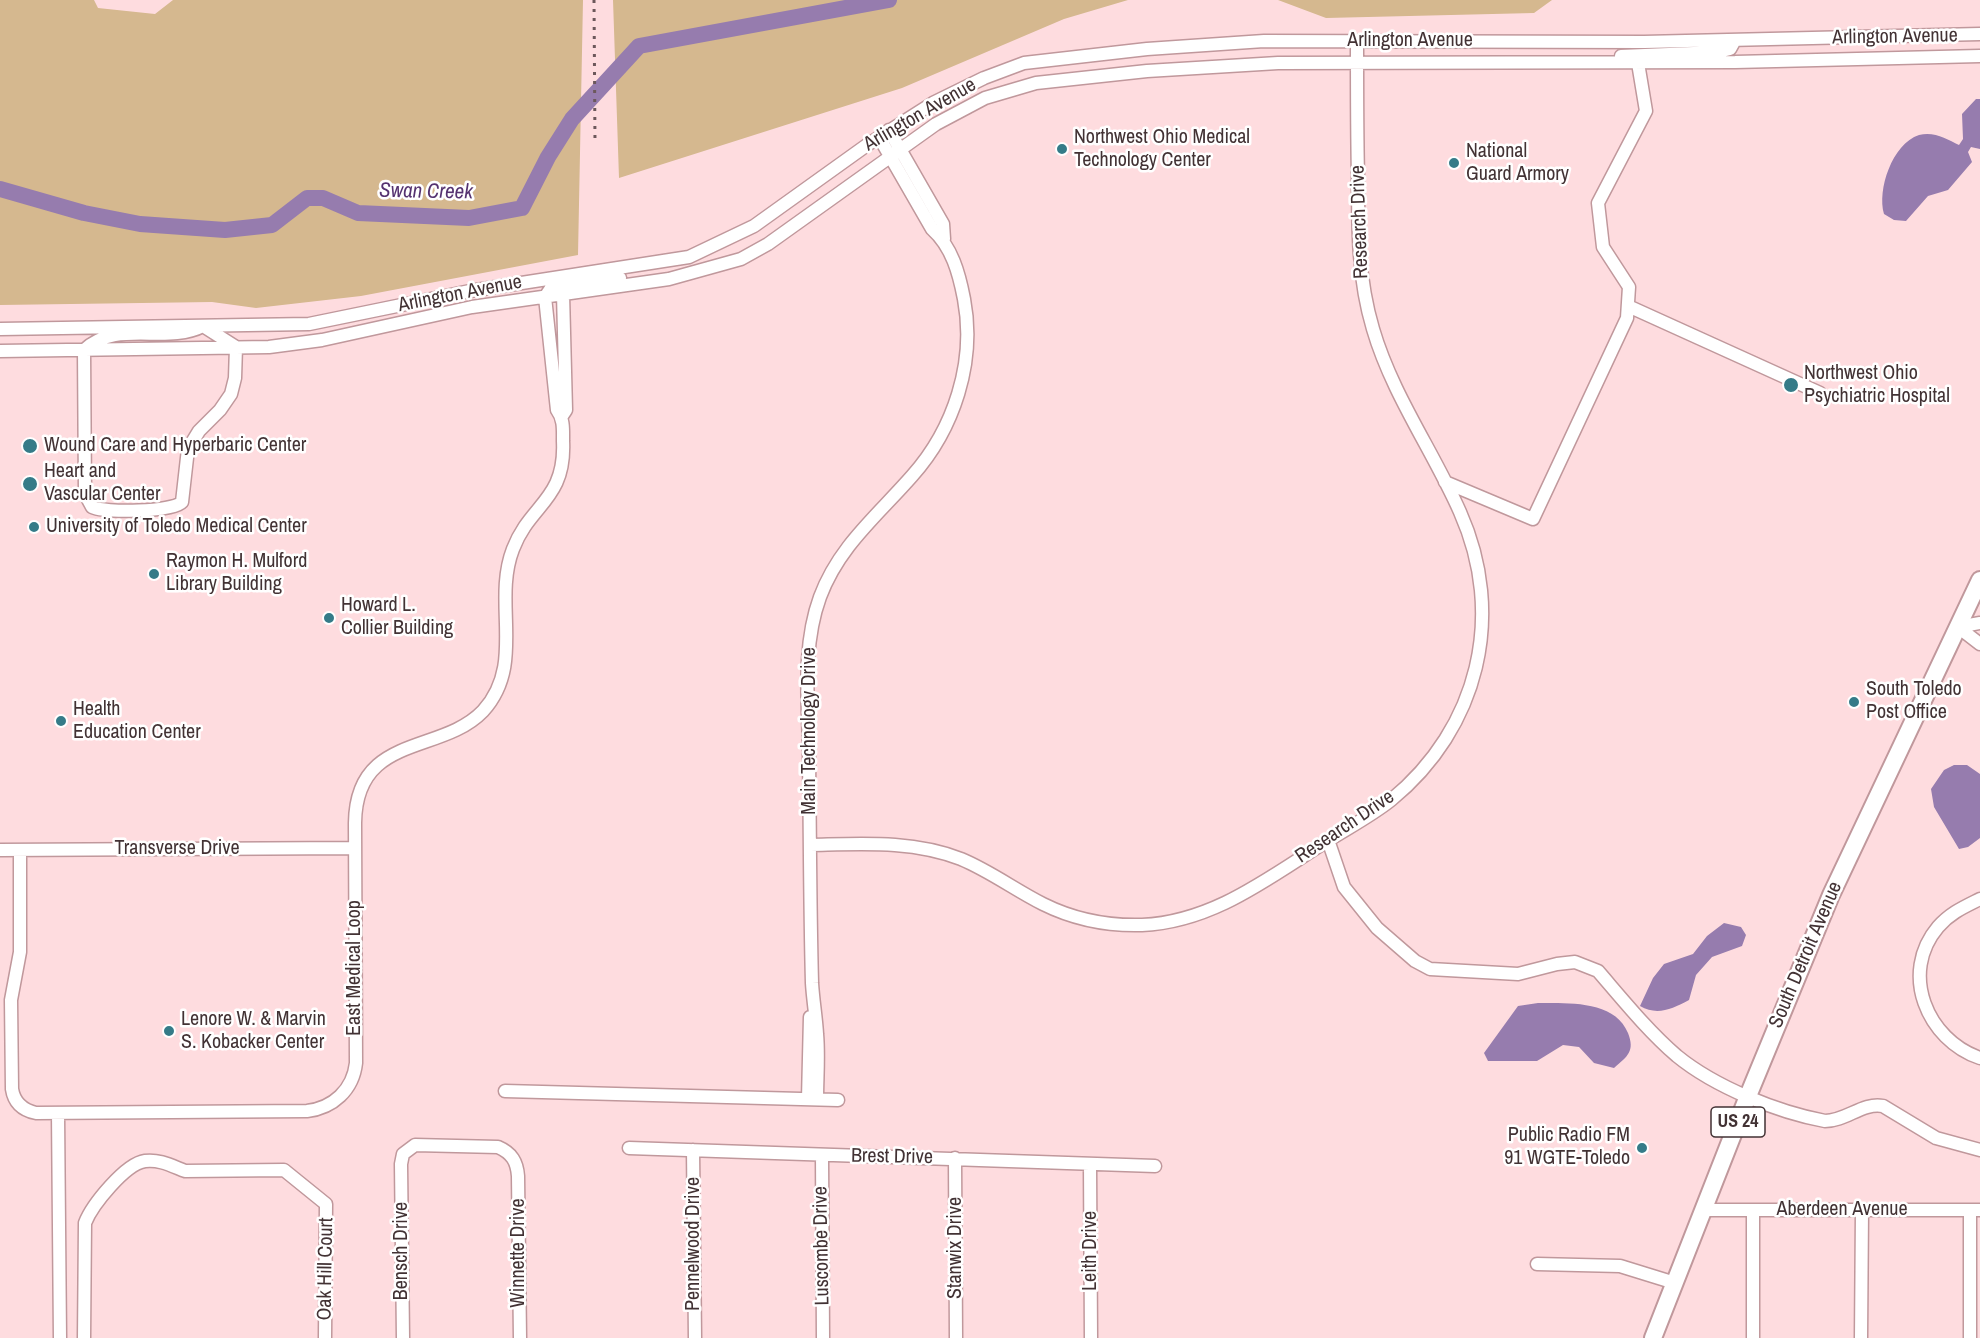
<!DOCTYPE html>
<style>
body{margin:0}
canvas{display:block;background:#fedcdf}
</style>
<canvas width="1980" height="1338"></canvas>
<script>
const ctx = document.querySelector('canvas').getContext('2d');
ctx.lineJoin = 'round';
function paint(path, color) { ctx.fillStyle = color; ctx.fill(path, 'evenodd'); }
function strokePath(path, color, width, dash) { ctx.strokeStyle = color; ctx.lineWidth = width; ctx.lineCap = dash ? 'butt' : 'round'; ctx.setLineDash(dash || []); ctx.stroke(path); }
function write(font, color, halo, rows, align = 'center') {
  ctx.font = font + ' "Archivo Narrow",sans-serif'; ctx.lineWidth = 5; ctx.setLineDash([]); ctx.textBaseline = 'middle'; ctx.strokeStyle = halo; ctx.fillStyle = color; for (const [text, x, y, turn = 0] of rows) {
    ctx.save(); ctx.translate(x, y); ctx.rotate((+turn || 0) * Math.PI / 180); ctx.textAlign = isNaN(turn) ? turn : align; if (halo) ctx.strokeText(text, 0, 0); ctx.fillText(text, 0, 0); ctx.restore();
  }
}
paint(new Path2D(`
 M0,0h94l4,8 57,6 18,-14h410l-5,255 -217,41 -105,12 -44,-6 -212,3z
 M613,0h515l-64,19 -162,69 -283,90z
 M1278,0h274l-18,13 -208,5z`), '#d5b88f');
paint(new Path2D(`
 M1976,99h4v50l-9,-2 -3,5 4,10 -24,28 -20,6 -22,25 -12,-1 -10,-6c-7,-24 8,-70 35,-79 15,-4 28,4 40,10l4,-6 -1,-25z
 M1954,765h13l13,9v64l-12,9 -9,2 -25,-42 -3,-18 13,-19z
 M1724,923l17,4 5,8 -4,11 -30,11 -16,18 -7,25c-17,9 -32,16 -49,6l13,-28 11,-14 29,-10 14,-18z
 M1538,1003c29,0 77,-3 90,30 7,18 0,23 -14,35l-20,-5 -15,-16 -16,-2 -26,16h-49l-4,-8 34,-47z`), '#967cae');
strokePath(new Path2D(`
 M0,189l84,24 56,11 85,6 47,-5 35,-27h16l35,15 111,5 53,-10 26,-51 24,-38 67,-73 250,-46`), '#967cae', 16);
const minor = new Path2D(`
 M1621,56l97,-4 12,-3 5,-9
 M889,130l54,94 1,15
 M545,297l6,-9 9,-3 60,-7
 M1628,306l192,87
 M203,326l33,21 -1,31 -4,16 -11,16 -21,21 -11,18 -6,53c-9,10 -77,11 -90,5l-7,-13 -1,-144c33,-31 82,-5 119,-24z
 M0,329l309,-5 161,-33 219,-34 65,-31 113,-81 66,-42 51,-25 40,-15 123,-14 117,-8 380,1 336,-8
 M0,351l269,-4 53,-7 150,-33 197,-28 72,-20 27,-15 168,-120 49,-26 51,-15 111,-12 131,-8 457,-1 245,-6
 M562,416l4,-6 -3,-116
 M1445,482l88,37 94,-201 2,-31 -26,-40 -5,-44 48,-92 -8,-48
 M1958,627l22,17
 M1958,627l22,-4
 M1328,840l16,47 33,41 38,33 15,8 88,5 39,-10 18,-2 23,9c25,29 50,60 79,85 38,31 100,56 148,65 21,0 38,-19 58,-15l53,32 44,12
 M810,845c51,-1 102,-5 151,14 29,12 54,31 82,45 30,15 65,22 99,21 70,-3 125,-46 182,-82 22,-14 47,-27 67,-43 88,-72 115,-185 69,-288 -27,-61 -68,-118 -87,-183 -15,-50 -15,-99 -15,-151 -1,-46 -1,-91 -1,-137
 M0,850l354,-2
 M20,850v102l-9,48 1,89c2,13 10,21 24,24l271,-2c26,-3 46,-21 49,-48l-1,-240c1,-90 86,-68 128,-112 43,-47 9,-108 30,-162 17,-45 53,-49 50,-108 0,-11 1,-22 -6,-31l-12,-113
 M1980,899c-16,8 -30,14 -42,28 -39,46 -11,113 42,131
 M505,1091l333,9
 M808,1099l2,-82
 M817,1099c0,-21 2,-43 0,-65 -1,-17 -4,-34 -5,-51 -2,-74 -2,-149 -3,-224 0,-53 -8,-110 11,-162 19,-51 57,-81 92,-121 42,-47 64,-114 52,-177 -5,-26 -12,-52 -32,-70l-53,-92
 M58,1113l2,225
 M629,1148l526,18
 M693,1150l2,188
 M822,1155l1,183
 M955,1158l1,180
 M1090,1164l1,174
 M1704,1210h276
 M1537,1264l83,2 55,17
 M84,1338l1,-115c7,-18 40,-59 60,-62 14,-2 27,5 40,10l99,-1 42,34 -1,134
 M403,1338l-2,-174 2,-10 12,-9 83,2c14,6 19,15 20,29l2,162
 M1753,1338v-128
 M1861,1338l1,-128
 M1970,1338v-128`);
const major = new Path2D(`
 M1653,1338l95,-242 83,-201 149,-315`);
strokePath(minor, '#c0989c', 15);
strokePath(major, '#c0989c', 20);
strokePath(minor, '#fff', 12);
strokePath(major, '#fff', 16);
strokePath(new Path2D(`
 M594,0l1,142`), '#6c585b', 3, [3, 6]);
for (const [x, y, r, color] of [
 [1062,149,6,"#357b88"],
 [1454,163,6,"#357b88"],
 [1791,385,8,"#357b88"],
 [30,446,8,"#357b88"],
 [30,484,8,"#357b88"],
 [34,527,6,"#357b88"],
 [154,574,6,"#357b88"],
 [329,618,6,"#357b88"],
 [1854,702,6,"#357b88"],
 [61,721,6,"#357b88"],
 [169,1031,6,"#357b88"],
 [1642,1148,6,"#357b88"]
]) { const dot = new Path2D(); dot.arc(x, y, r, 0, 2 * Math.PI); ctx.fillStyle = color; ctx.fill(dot); strokePath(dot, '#fff', 2); }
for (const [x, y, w] of [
 [1738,1122,54]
]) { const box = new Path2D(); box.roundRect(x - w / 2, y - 15, w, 30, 4.5); ctx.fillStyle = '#fff'; ctx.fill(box); strokePath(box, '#423234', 1.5); }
write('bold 18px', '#423234', null, [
 ["US 24",1738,1122]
]);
write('20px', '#423234', '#fff', [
 ["Arlington Avenue",1895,37,-1],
 ["Arlington Avenue",1410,41],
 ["Arlington Avenue",920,115,-30],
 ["Research Drive",1360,222,-92],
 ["Arlington Avenue",460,294,-11],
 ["Main Technology Drive",810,731,-90],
 ["Research Drive",1345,827,-34],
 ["Transverse Drive",177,849],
 ["South Detroit Avenue",1806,955,-67],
 ["East Medical Loop",355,968,-90],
 ["Brest Drive",892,1157,1],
 ["Aberdeen Avenue",1842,1210],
 ["Pennelwood Drive",694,1244,-90],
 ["Luscombe Drive",822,1246,-91],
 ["Stanwix Drive",956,1248,-90],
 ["Bensch Drive",402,1251,-90],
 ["Leith Drive",1091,1251,-90],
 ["Winnette Drive",519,1253,-90],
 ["Oak Hill Court",326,1269,-89]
]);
write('20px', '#423234', '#fff', [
 ["Northwest Ohio Medical",1074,138],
 ["Technology Center",1074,161],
 ["National",1466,152],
 ["Guard Armory",1466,175],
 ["Northwest Ohio",1804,374],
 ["Psychiatric Hospital",1804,397],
 ["Wound Care and Hyperbaric Center",44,446],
 ["Heart and",44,472],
 ["Vascular Center",44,495],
 ["University of Toledo Medical Center",46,527],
 ["Raymon H. Mulford",166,562],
 ["Library Building",166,585],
 ["Howard L.",341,606],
 ["Collier Building",341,629],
 ["South Toledo",1866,690],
 ["Post Office",1866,713],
 ["Health",73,710],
 ["Education Center",73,733],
 ["Lenore W. & Marvin",181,1020],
 ["S. Kobacker Center",181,1043],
 ["Public Radio FM",1630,1136,"right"],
 ["91 WGTE-Toledo",1630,1159,"right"]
], 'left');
write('italic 21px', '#553270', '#fff', [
 ["Swan Creek",426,192,1]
]);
</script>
